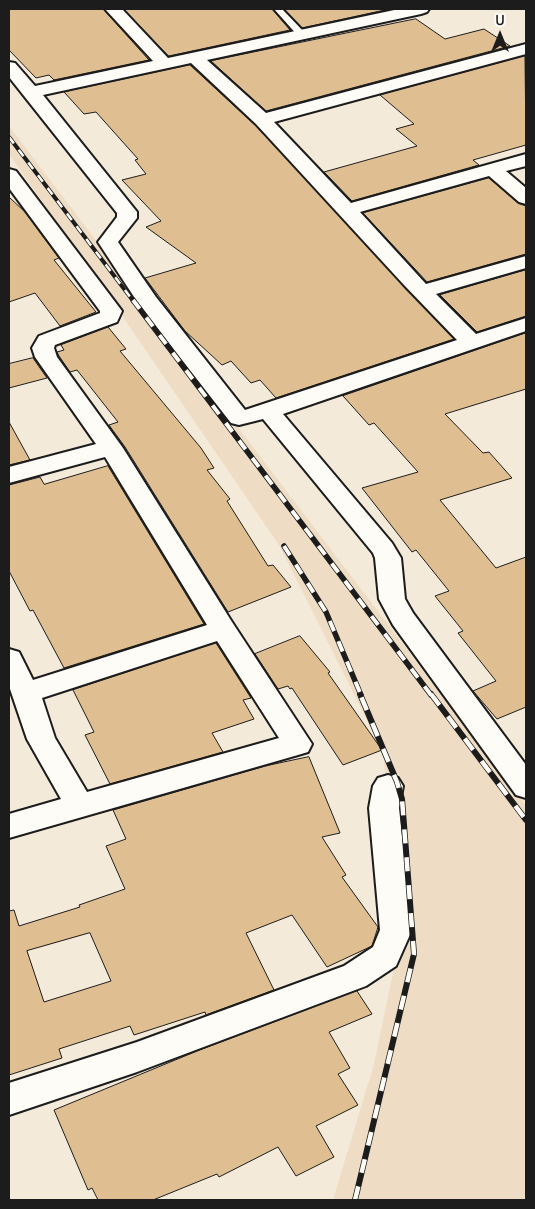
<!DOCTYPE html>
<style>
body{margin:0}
#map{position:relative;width:535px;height:1209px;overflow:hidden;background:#f4ead9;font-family:Delius,sans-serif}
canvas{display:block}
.frame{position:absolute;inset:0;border:10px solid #1c1c1c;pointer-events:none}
.north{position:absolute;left:475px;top:10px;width:50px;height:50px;-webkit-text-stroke:4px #fdfcf7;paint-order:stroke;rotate:0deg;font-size:14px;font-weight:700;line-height:20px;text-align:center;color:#1c1c1c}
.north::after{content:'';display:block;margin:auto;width:18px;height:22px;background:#1c1c1c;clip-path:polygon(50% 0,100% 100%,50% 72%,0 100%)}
</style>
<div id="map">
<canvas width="535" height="1209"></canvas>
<div class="frame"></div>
<div class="north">U</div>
</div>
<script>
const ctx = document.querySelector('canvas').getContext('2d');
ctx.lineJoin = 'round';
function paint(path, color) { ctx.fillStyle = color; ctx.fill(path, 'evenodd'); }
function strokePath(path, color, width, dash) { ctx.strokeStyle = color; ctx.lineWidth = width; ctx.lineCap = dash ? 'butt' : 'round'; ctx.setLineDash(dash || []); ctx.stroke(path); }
paint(new Path2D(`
 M9,126l517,680v394h-193l41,-136 27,-130 -18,-182 -104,-207 -167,-244 -103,-147z`), '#eeddc4');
const building = new Path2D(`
 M9,9h94l46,51 -95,20 -5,-5 -13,3 -27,-28z
 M124,9h148l18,21 -121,26z
 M284,9h99l2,1 -83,18z
 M416,19l29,20 39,-10 26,17 -244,65 -55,-50z
 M525,56l1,89 -53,15 6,5 -127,36 -28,-29 93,-26 -21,-17 18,-5 -34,-29z
 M190,65l65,60 199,214 -178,59 -16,-18 -9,3 -20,-22 -9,4 -37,-34 -40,-53 51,-15 -50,-36 15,-6 -39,-41 24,-6 -11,-14 3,-1 -42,-47 -12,2 -20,-22z
 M489,178l29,25 8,3v48l-99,28 -64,-69z
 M9,197l16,15 34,46 -5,2 42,52 -36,14 -25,-33 -26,9z
 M526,270v46l-49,16 -37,-37z
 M108,327l18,22 -6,2 81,97 13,20 -7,2 23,29 -3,2 41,65 5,-1 18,22 -63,25 -103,-165 -16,-22 9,-3 -41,-52 -7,2 -11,-16 -2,-4 7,-2 -3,-5z
 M526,333v56l-81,25 38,39 6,-1 23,26 -72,22 56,68 30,-11v150l-29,12 -24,-28 23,-10 -38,-48 5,-2 -28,-35 14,-5 -33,-41 -4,2 -50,-64 56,-16 -44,-49 -5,2 -26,-29z
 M33,358l14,20 -38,10v-24z
 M9,422l21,38 -21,5z
 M108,466l96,158 -140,44 -31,-58 -3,1 -21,-40v-86l31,-8 4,7z
 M300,636l30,36 -2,1 54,77 -39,15 -51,-77 -2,1 -2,-3 -10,3 -23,-35z
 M216,643l35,55 -8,2 11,19 -42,14 11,19 -113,32 -25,-49 9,-3 -21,-42z
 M309,757l31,76 -18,4 24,38 -4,2 36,50 -6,19 -45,21 -35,-52 -46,18 28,57 -68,25 -1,-3 -71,23 -4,-9 -71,23 3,9 -53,17v-164l5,-1 5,16 61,-19 -1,-2 46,-16 -19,-43 20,-7 -13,-29 152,-44zM90,933l21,48 -67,21 -17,-51z
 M357,991l15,23 -43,18 21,36 -12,6 20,31 -42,21 18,31 -38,19 -18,-29 -59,30 -2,-3 -64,26h-55l-6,-12 -4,2 -34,-80 143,-59z`);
paint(building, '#dfbf92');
strokePath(building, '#1c1c1c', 1);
const service = new Path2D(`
 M274,9h8l23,24v4h-6z`);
const minor = new Path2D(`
 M105,9h17l46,49 231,-49h30l-2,3 -6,2 -214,46 59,53 260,-69v10l-252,68 77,81 175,-49v12l-20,5 20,17v16l-7,-2 -30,-26 -129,36 66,72 100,-28v12l-90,26 40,40 50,-16v13l-243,83 109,129 9,15 4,41 8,14 113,152v33l-10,-3 -123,-170 -14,-26 -4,-41 -2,-5 -110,-134 -24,6 -8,-2 -91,-117 -42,-64 19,-25v-4l-108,-136v-15l6,1 20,23 118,-25zM191,63l65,61 148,161 53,55 -212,70 -89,-113 -38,-55 19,-24v-6l-94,-117z
 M9,169l7,2 106,140 -5,11 -62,23 -1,3 3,9 66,91 109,174 80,122 -4,8 -10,3 -289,83v-24l52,-15 -34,-60 -18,-53v-37l10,3 14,28 174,-55 -102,-168 -96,26v-16l87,-23 -61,-87 -3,-9 7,-12 61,-23v-2l-91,-123zM217,641l62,97 -192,54 -32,-54 -13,-40z
 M388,775l10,3 5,8 -4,22 13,122 -16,36 -30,20 -229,86 -128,43v-32l128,-41 207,-76 29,-19 7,-17 -11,-122 4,-22 5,-8z`);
strokePath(service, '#1c1c1c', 4);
strokePath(minor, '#1c1c1c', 4);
paint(service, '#fdfcf7');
paint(minor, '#fdfcf7');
const railFar2 = new Path2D(`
 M9,137l125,165`);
const railFar1 = new Path2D(`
 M133,300l298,395
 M284,546l42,66 35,83`);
const rail = new Path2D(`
 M431,694l95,126
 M355,1200l59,-246 -12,-155 -5,-17 -37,-88`);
strokePath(railFar2, '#1c1c1c', 4);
strokePath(railFar1, '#1c1c1c', 5.5);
strokePath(rail, '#1c1c1c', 6);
strokePath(railFar2, '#fdfcf7', 2.5, [8]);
strokePath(railFar1, '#fdfcf7', 4, [11]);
strokePath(rail, '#fdfcf7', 4.5, [14]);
</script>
